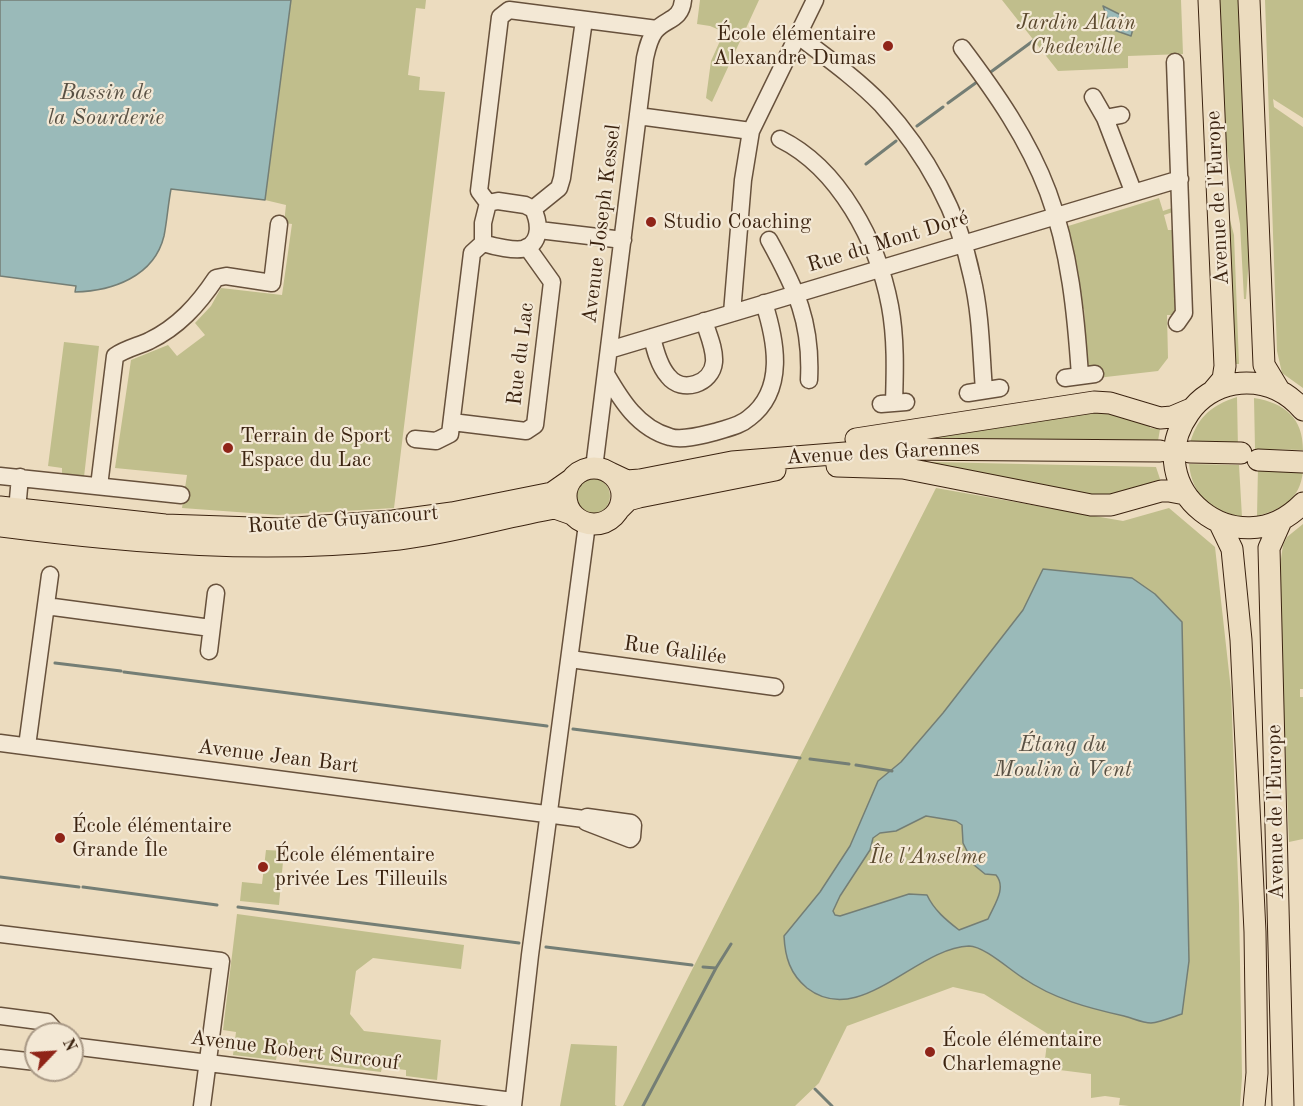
<!DOCTYPE html>
<meta charset="utf-8">
<style>
body{margin:0}
#map{position:relative;width:1303px;height:1106px;overflow:hidden;background:#ecdcbf;font-family:"Old Standard TT",serif}
canvas{display:block}
.north{position:absolute;left:24px;top:1022px;width:60px;height:60px;box-sizing:border-box;background:#f3e8d5;border:2px solid #a99986;border-radius:50%;rotate:65deg;font-size:16px;font-weight:700;line-height:24px;text-align:center;color:#3b2310}
.north::after{content:'';display:block;margin:auto;width:21px;height:27px;background:#8f2418;clip-path:polygon(50% 0,100% 100%,50% 72%,0 100%)}
</style>
<div id="map">
<canvas width="1303" height="1106"></canvas>
<div class="north">N</div>
</div>
<script>
const ctx = document.querySelector('canvas').getContext('2d');
ctx.lineJoin = 'round';
function paint(path, color) { ctx.fillStyle = color; ctx.fill(path, 'evenodd'); }
function strokePath(path, color, width, dash) { ctx.strokeStyle = color; ctx.lineWidth = width; ctx.lineCap = dash ? 'butt' : 'round'; ctx.setLineDash(dash || []); ctx.stroke(path); }
function write(font, color, halo, rows, align = 'center') {
  ctx.font = font + ' "Old Standard TT",serif'; ctx.lineWidth = 4.5; ctx.setLineDash([]); ctx.textBaseline = 'middle'; ctx.strokeStyle = halo; ctx.fillStyle = color; for (const [text, x, y, turn = 0] of rows) {
    ctx.save(); ctx.translate(x, y); ctx.rotate((+turn || 0) * Math.PI / 180); ctx.textAlign = isNaN(turn) ? turn : align; if (halo) ctx.strokeText(text, 0, 0); ctx.fillText(text, 0, 0); ctx.restore();
  }
}
paint(new Path2D(`
 M291,0h135l-1,9 -9,-1 -8,67 12,2 -1,13 26,2 -51,416 -116,7 -96,-7 5,-33 -72,-7 16,-108 37,-15 9,11 28,-21 -10,-12 16,-17 10,-18 61,7 10,-71 -8,-1 2,-18 -21,-5z
 M700,0h59l-47,102 -6,-4 5,-37 13,-29 -14,-6 -13,-2z
 M1002,0h179l2,54 -55,2v12l-70,3z
 M1219,0h25l6,243 -4,56h-2l-4,-75 -14,-79z
 M1265,0h38v118l-30,-19 1,8 29,20v261l-21,-15 -5,-22z
 M1159,198l4,13 9,-3 1,4 -9,3 4,15h7l3,85h-11l1,43 -10,13 -61,7 -13,-10 2,-34 -3,-1 -1,-9 3,-1 -1,-14h-3l-1,-9 2,-1 -5,-22h2l-3,-15h-2l-2,-9 2,-1 -4,-17 -5,-8z
 M1227,209l7,26 5,129h-8z
 M64,342l35,4 -15,131 -22,-2v-7l-14,-2z
 M1237,397l1,52 -49,-2c7,-28 20,-41 48,-50z
 M1254,398c31,5 49,20 49,52l-48,-1z
 M1088,409l62,14v5l10,1 -3,18 -260,-3 106,-22z
 M889,461l267,6 6,18 -47,15z
 M1189,464l50,1 3,52c-30,-6 -50,-21 -53,-53z
 M1258,466h45c0,30 -18,43 -46,50z
 M574 496a18 18 0 1 1 36 0a18 18 0 1 1-36 0Z
 M936,488l187,33 46,-13 46,39 16,143 8,215 3,172 -2,29h-111l-10,-1 1,-7 -15,-2 -14,2v-24l-47,-6 4,-34 -64,-40 -31,-7 -106,39 -28,57 -24,23h-172z
 M1303,524v165h-3v8h3v142l-14,3 -9,-222v-54l3,-21 4,-8z
 M266,850l18,1 -5,54 -39,-4 2,-19 20,2z
 M237,914l227,31 -3,24 -88,-11 -17,13 -6,43 14,17 77,9 -4,40 -31,-4v-6l-24,-3 -1,5 -82,-10 1,-5 -23,-3 -1,6 -43,-5 3,-23 -13,-2z
 M571,1044l46,2 -2,59 2,1h-57z`), '#c0be8c');
const water = new Path2D(`
 M0,0h291l-26,200 -94,-11c-3,16 -4,32 -7,47 -10,41 -52,55 -89,56l1,-6 -76,-10z
 M1103,6l32,16 -4,14 -20,-7z
 M1043,569l89,9 23,16 27,28 7,339 -7,53c-10,3 -21,8 -31,9 -8,0 -19,-5 -27,-7 -36,-8 -70,-17 -101,-38 -13,-8 -39,-32 -54,-32 -54,2 -109,83 -162,42 -17,-14 -22,-31 -23,-52l36,-44 30,-46 28,-65 23,-19 42,-49 80,-103zM926,816l30,5 6,4 1,18 11,22 11,9 11,1c11,13 -2,30 -8,44l-29,11c-13,-10 -25,-20 -32,-35l-18,-1 -69,22 -5,-1 -2,-4 7,-15 30,-46 3,-12 7,-5 16,-2z`);
paint(water, '#9abab9');
strokePath(water, '#747e75', 1.5);
strokePath(new Path2D(`
 M1056,25l10,-5
 M988,74l49,-36
 M948,103l29,-21
 M917,126l26,-19
 M866,164l30,-23
 M55,663l66,8
 M124,672l423,54
 M573,729l227,29
 M810,759l39,5
 M856,765l36,6
 M0,877l79,10
 M83,887l134,18
 M238,907l281,36
 M546,947l146,18
 M703,967l13,1
 M815,1089l17,17
 M643,1106l73,-138 15,-24`), '#747e75', 3);
const minor = new Path2D(`
 M797,35c29,22 60,44 85,70 44,48 77,108 90,172 9,37 9,76 12,113
 M962,48c34,45 66,91 86,144 22,59 28,123 32,184
 M1175,62l9,251 -7,10
 M1093,97l12,21 28,73
 M638,116l113,15
 M1105,118l16,-3
 M780,139c59,29 98,103 110,167 6,32 5,65 4,97
 M498,201l27,4 8,4c6,12 9,32 -7,39 -9,4 -34,-2 -43,-5v-20l5,-20z
 M488,203l-9,-12 21,-174 9,-7 148,19
 M533,209l26,-21 3,-10 22,-158
 M539,230l84,10
 M769,240c27,49 43,82 40,140
 M732,313l11,-133 8,-49 64,-131
 M652,337c3,13 7,29 16,39 14,18 44,8 46,-14 1,-13 -6,-28 -10,-41
 M609,350l571,-171
 M606,374c15,26 32,54 64,63 12,4 33,-2 45,-5 12,-4 25,-6 34,-14 37,-28 27,-77 15,-115
 M1065,378l30,-4
 M968,393l32,-5
 M881,404l25,-2
 M452,422l74,9 9,-6 17,-143 -25,-35
 M415,439l21,2 14,-7 22,-181 11,-10
 M594,468l51,-410c2,-9 4,-19 10,-27 11,-13 26,-10 28,-31
 M0,476l181,19
 M99,486l16,-130c10,-7 23,-10 34,-15 29,-14 49,-36 67,-63l10,-2 46,7 7,-59
 M16,521l4,-44
 M46,606l165,22
 M209,651l7,-58
 M570,659l205,28
 M0,743l584,76 2,3 44,17 2,-2 1,-12 -2,-2 -44,-6 -3,2
 M27,746l23,-171
 M0,934l221,27 -19,145
 M0,1016l47,6 11,12
 M72,1046l441,55
 M0,1058l36,4
 M513,1106l17,-151 57,-431`);
const major = new Path2D(`
 M1209,0l16,366 -2,13 -11,13
 M1249,0l15,365 15,25
 M1303,410c-18,-21 -42,-30 -69,-26 -18,3 -35,14 -45,29 -53,75 49,157 114,90
 M856,439l238,-37 16,1 50,15 12,-1 19,-8
 M1190,452l51,1
 M1258,460l45,2
 M837,466l66,2 188,37h20l50,-14h8l16,3
 M566 496a28 28 0 1 1 56 0a28 28 0 1 1-56 0Z
 M610,473l17,8 13,-1 92,-18 164,-13 264,2
 M0,507l165,18 117,4 111,-8 59,-8 100,-20 20,-14
 M620,508l8,-8 11,-3 136,-27
 M1281,521l-12,27 14,558
 M1220,524l12,25 9,91 14,292 2,141 -3,33
 M0,526c133,17 266,28 399,13 53,-6 104,-22 156,-31l17,6`);
strokePath(minor, '#67513c', 19);
strokePath(major, '#3b2310', 23);
strokePath(minor, '#f3e8d5', 16);
strokePath(major, '#ecdcbf', 21);
for (const [x, y, r, color] of [
 [888,46,6,"#8f2418"],
 [651,222,6,"#8f2418"],
 [228,448,6,"#8f2418"],
 [60,838,6,"#8f2418"],
 [263,867,6,"#8f2418"],
 [930,1052,6,"#8f2418"]
]) { const dot = new Path2D(); dot.arc(x, y, r, 0, 2 * Math.PI); ctx.fillStyle = color; ctx.fill(dot); strokePath(dot, '#f3e8d5', 2); }
write('italic 21px', '#5c4a2f', '#f3e8d5', [
 ["Jardin Alain",1076,23],
 ["Chedeville",1076,47],
 ["Île l'Anselme",928,857]
]);
write('21px', '#3b2310', '#f3e8d5', [
 ["École élémentaire",876,34,"right"],
 ["Alexandre Dumas",876,58,"right"],
 ["Studio Coaching",663,222],
 ["Terrain de Sport",240,436],
 ["Espace du Lac",240,460],
 ["École élémentaire",72,826],
 ["Grande Île",72,850],
 ["École élémentaire",275,855],
 ["privée Les Tilleuils",275,879],
 ["École élémentaire",942,1040],
 ["Charlemagne",942,1064]
], 'left');
write('21px', '#3b2310', '#f3e8d5', [
 ["Avenue de l'Europe",1218,198,-93],
 ["Avenue Joseph Kessel",602,224,-83],
 ["Rue du Mont Doré",888,242,-17],
 ["Rue du Lac",521,354,-83],
 ["Avenue des Garennes",883,453,-3],
 ["Route de Guyancourt",343,520,-4],
 ["Rue Galilée",675,651,8],
 ["Avenue Jean Bart",278,757,7],
 ["Avenue de l'Europe",1276,812,-91],
 ["Avenue Robert Surcouf",295,1051,7]
]);
write('italic 22px', '#585043', '#f3e8d5', [
 ["Bassin de",106,93],
 ["la Sourderie",106,118],
 ["Étang du",1063,745],
 ["Moulin à Vent",1063,770]
]);
</script>
